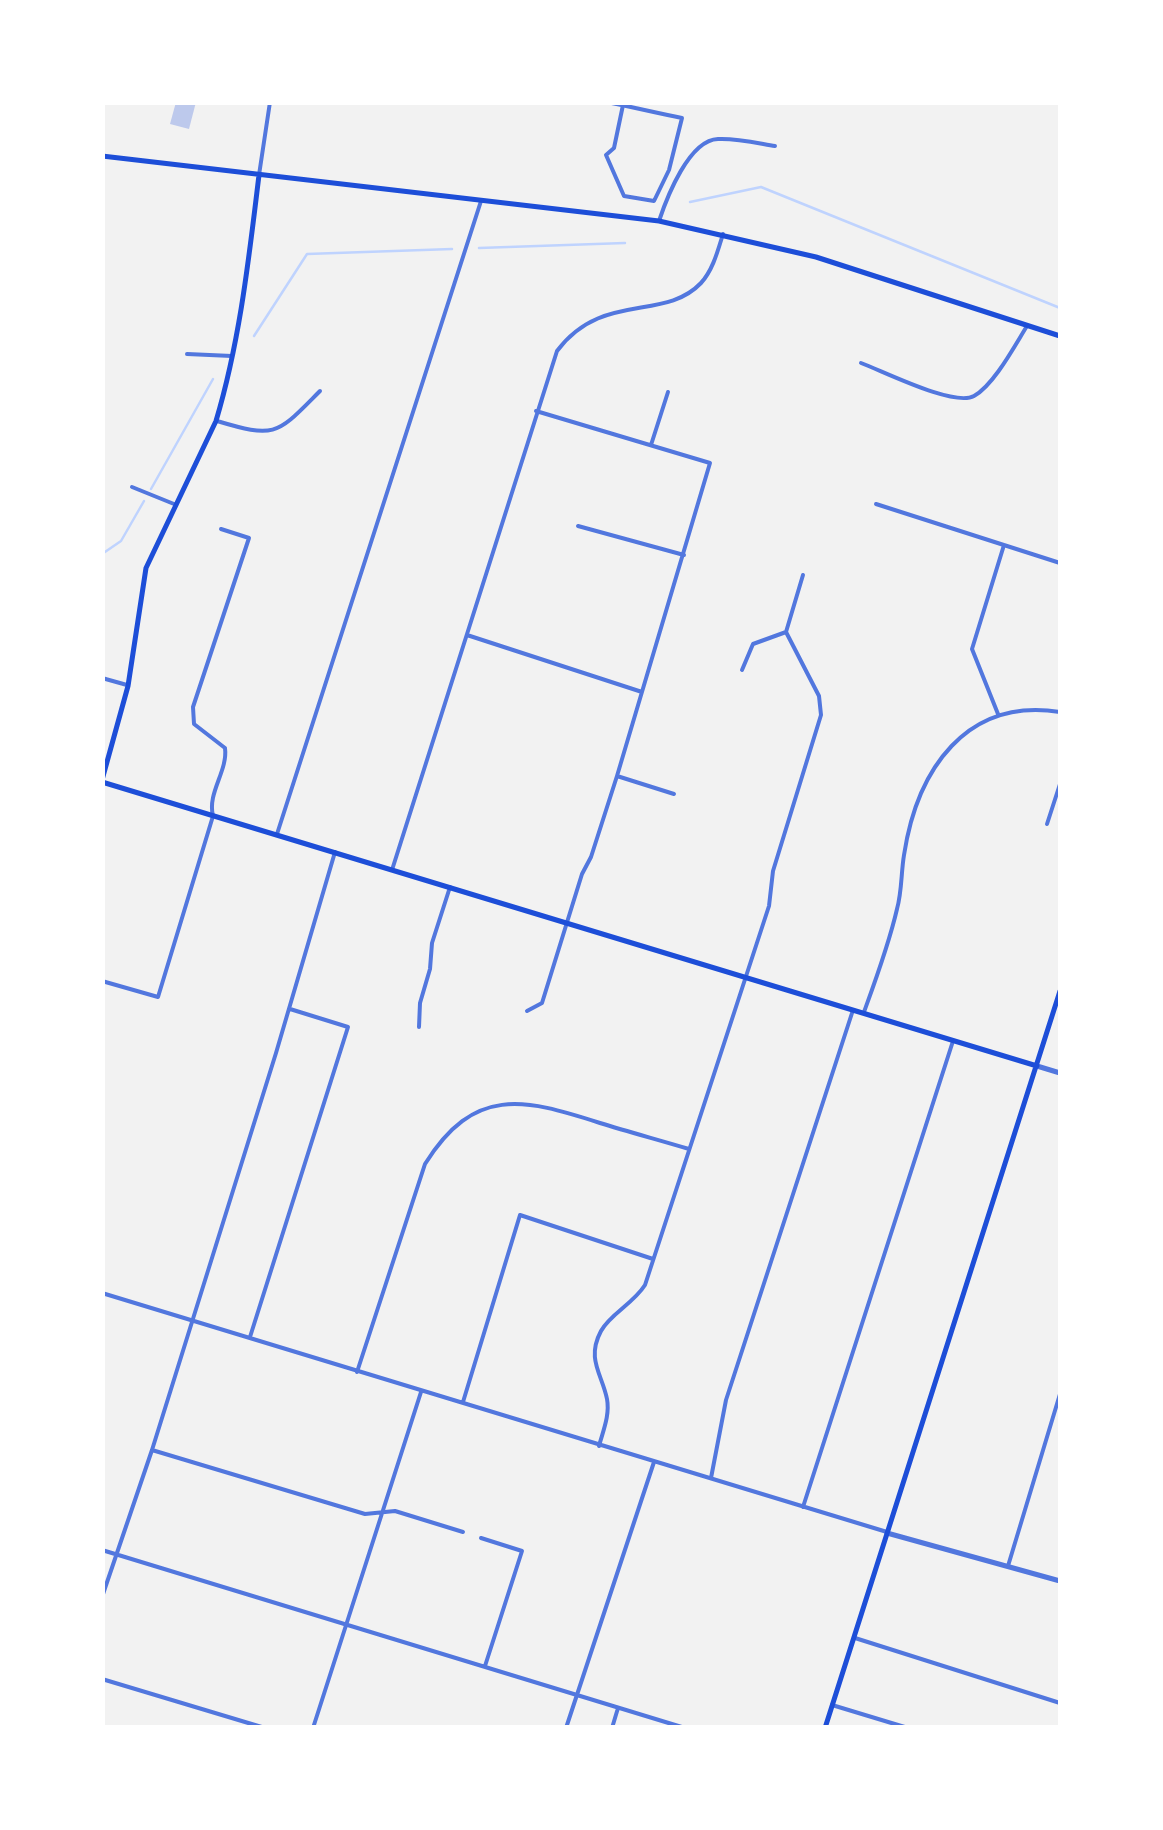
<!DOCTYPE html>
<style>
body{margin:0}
#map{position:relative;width:1163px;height:1830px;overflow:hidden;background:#f2f2f2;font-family:"DejaVu Sans",sans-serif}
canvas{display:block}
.frame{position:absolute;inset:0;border:105px solid #fff;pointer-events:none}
</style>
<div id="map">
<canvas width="1163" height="1830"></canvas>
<div class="frame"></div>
</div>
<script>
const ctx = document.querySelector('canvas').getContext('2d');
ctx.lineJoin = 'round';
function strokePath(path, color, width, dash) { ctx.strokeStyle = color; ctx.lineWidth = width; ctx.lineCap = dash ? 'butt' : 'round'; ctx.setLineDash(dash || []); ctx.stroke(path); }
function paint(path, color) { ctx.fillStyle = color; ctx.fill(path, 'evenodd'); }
strokePath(new Path2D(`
 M690,202l71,-15 299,121
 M479,248l146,-5
 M254,336l53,-82 145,-5
 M151,489l62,-110
 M102,554l19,-13 23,-40`), '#bfd3fe', 2.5);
paint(new Path2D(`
 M176,102h20l-7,27 -19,-5z`), '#bdc9ec');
strokePath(new Path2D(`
 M607,102c25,5 50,11 75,16l-13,52 -15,31 -30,-5 -18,-41 8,-7 9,-43
 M259,175l11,-73
 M659,221c8,-24 30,-81 59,-82 18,-1 39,4 57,7
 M187,354l45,2
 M861,363c24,9 93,44 113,33 20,-11 41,-51 53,-70
 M217,421c60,18 60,13 103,-30
 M651,445l17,-53
 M132,487l42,17
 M876,504l184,59
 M578,526l106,29
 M467,635l175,57
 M742,670l11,-26 33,-12
 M102,678l25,7
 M998,714l-26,-65 32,-104
 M617,776l57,18
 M1047,824l13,-40
 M277,834l204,-633
 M392,870l165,-519c45,-60 107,-29 144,-68 12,-13 17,-33 22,-49
 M102,981l56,16 55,-181c-6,-23 15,-45 12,-68l-31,-24 -1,-17 56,-169 -28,-9
 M527,1011l15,-8 40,-129 9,-17 26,-81 93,-313 -174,-52
 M864,1012c12,-33 25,-68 33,-103 5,-18 4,-36 7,-54 13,-85 62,-158 156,-143
 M419,1027l1,-24 10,-34 2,-26 18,-56
 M102,1293l785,239
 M250,1337l98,-310 -58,-18
 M357,1372l68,-208c49,-78 98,-66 175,-41 29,9 59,17 89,26
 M463,1402l57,-187 133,44
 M599,1446c4,-15 11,-31 8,-47 -5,-25 -21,-40 -6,-68 9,-17 32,-27 44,-46l124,-379 4,-35 48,-156 -2,-19 -33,-64 17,-57
 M152,1450l213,64 30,-3 68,21
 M711,1478l15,-78 127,-390
 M803,1507l150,-466
 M481,1538l41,13 -37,115
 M102,1550l583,178
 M1008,1566l52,-172
 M102,1597l50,-147 124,-397 59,-201
 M855,1638l205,65
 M102,1679l163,49
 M832,1705l76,23
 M313,1728l108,-336
 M566,1728l88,-266
 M612,1728l6,-20`), '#5277de', 4);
strokePath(new Path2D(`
 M1037,1066l23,7
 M887,1533l173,48`), '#5277de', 5);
strokePath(new Path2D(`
 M102,156l557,65 157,36 244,79
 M102,780l26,-94 18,-118 70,-147c24,-80 33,-164 43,-246
 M102,782l935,284
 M825,1728l235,-737`), '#1d4ed8', 5);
</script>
